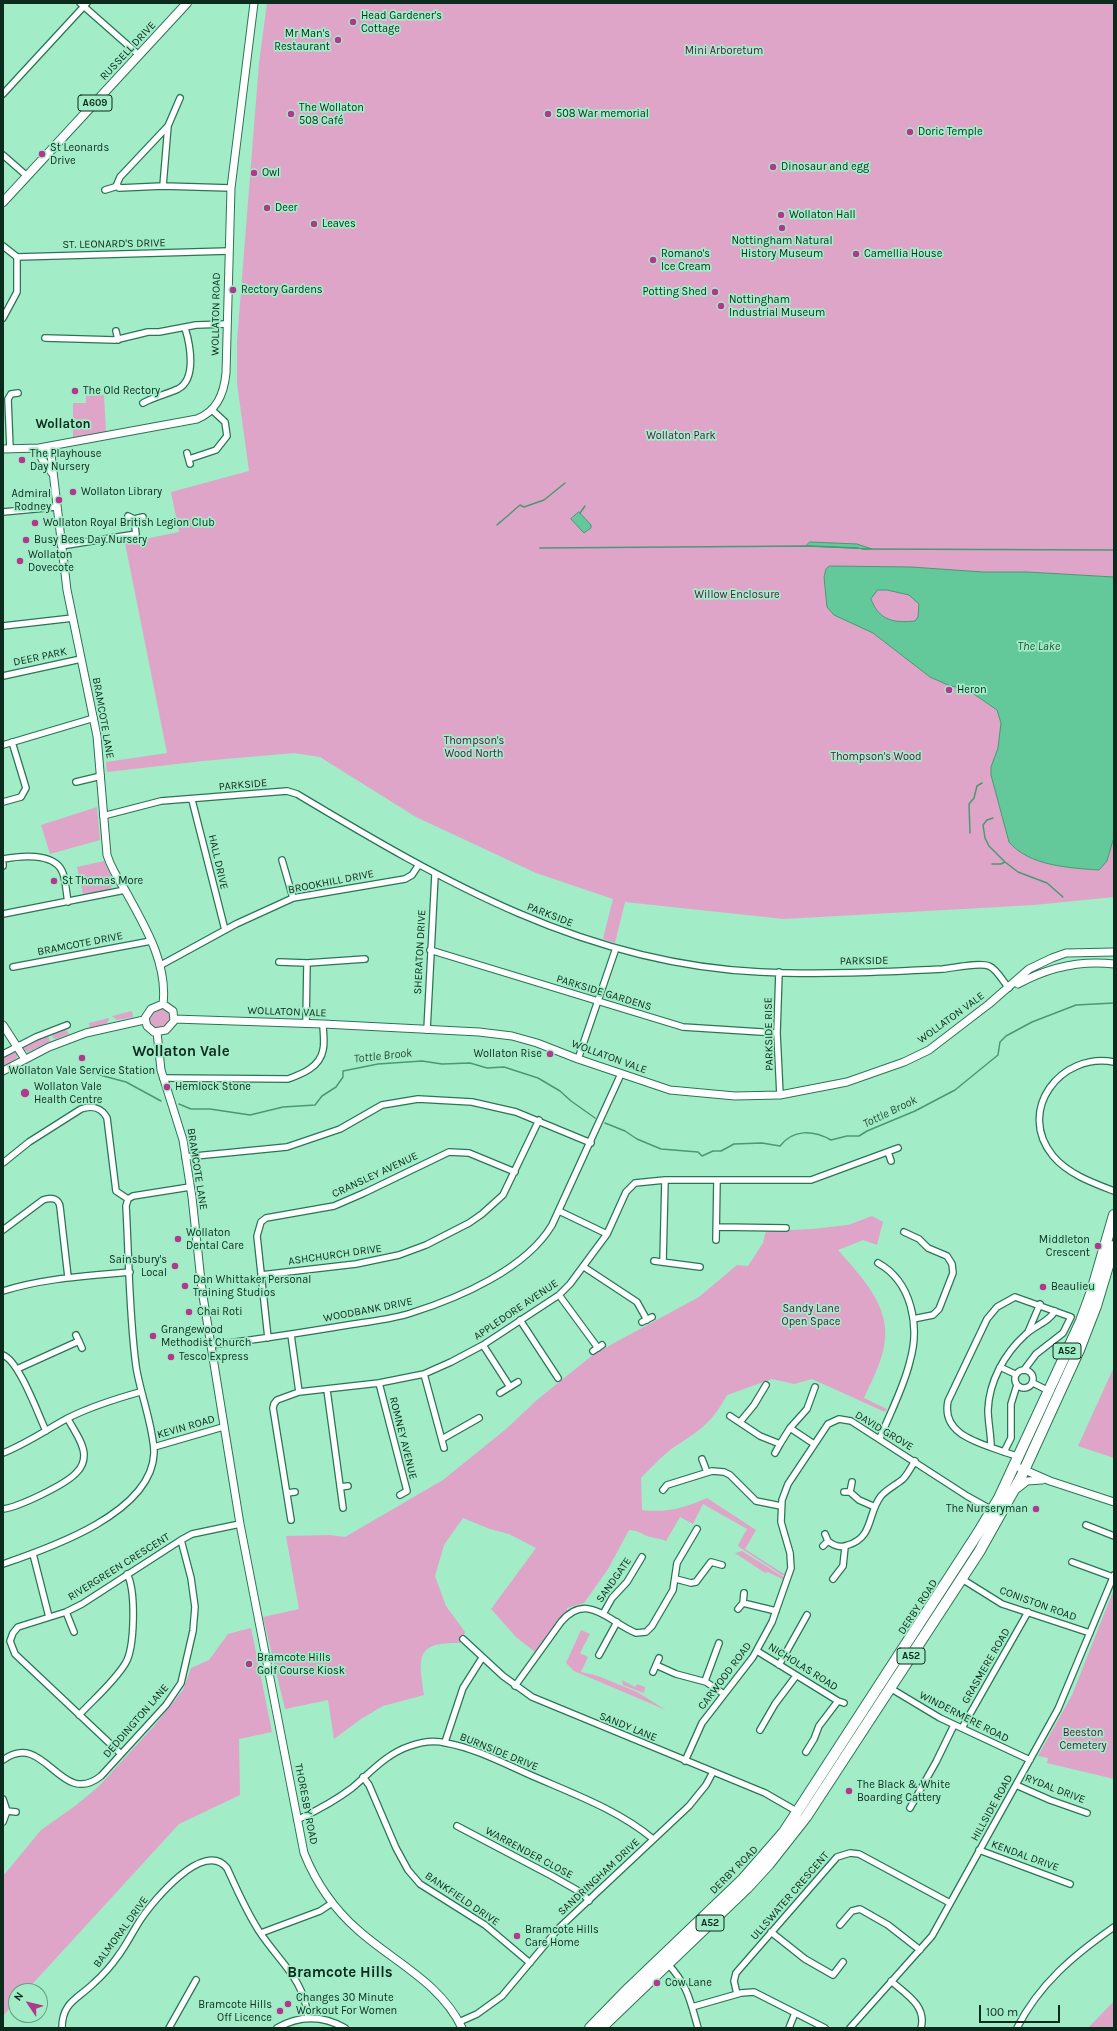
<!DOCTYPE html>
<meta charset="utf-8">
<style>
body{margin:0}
#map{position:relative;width:1117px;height:2031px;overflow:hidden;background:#a2ecc7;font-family:Karla,sans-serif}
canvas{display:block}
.frame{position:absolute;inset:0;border:4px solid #0b2b1d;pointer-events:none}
.north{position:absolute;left:8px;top:1983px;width:40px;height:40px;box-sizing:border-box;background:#a2ecc7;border:1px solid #669f83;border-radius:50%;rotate:305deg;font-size:11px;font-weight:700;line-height:16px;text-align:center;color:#0b2b1d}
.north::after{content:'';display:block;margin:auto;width:14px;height:18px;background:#b1398d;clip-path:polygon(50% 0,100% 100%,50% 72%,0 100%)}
.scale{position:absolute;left:979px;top:2005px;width:81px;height:18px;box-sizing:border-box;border:2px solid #0b2b1d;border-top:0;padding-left:5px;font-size:12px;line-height:14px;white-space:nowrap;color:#0b2b1d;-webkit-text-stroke:3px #a2ecc7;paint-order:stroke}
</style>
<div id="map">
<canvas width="1117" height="2031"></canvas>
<div class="frame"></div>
<div class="north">N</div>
<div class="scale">100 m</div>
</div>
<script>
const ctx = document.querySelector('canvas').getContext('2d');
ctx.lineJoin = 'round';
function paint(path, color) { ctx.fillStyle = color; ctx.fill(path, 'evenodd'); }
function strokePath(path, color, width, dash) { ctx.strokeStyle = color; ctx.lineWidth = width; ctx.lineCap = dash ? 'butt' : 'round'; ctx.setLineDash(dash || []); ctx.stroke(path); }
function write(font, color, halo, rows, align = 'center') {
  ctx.font = font + ' Karla,sans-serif'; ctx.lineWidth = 3.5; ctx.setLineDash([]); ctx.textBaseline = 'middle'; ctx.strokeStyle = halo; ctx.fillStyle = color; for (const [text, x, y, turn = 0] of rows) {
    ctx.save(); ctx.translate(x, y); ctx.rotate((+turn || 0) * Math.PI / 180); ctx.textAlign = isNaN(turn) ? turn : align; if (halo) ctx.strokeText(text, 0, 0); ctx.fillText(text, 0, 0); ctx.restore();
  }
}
paint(new Path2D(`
 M267,3h847v894l-80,8 -250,14 -159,-17 -10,41 -12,-4 10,-40 -77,-26 -120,-56 -96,-60 -26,-4 -91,8 -96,11 -1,-10 61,-9 -42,-210 54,-11 -8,-40 78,-21 -12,-88v-42l22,-278z
 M104,395l2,37 -33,6v-35h13v-7z
 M97,807l3,33 -50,14 -9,-29z
 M104,861l10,22 -5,7 -26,4 -6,-27z
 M150 1019a10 10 0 1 1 20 0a10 10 0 1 1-20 0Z
 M132,1011l1,6 -16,3 -5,-4z
 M109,1018v2l-3,4 -16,5 -1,-6z
 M65,1028l4,6 -13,5 -3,-1 -1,-4z
 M48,1035l2,7 -22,10 -5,-3 3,-4z
 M13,1052l4,1v5l-14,9v-10z
 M872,1216l11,6 -6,23 -14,-5 -25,10c26,30 58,61 44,105 -4,15 -12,29 -18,43l23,11 -2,3 -73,-33 -18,5 -22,-5 -45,16c-17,31 -29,36 -57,55 -10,8 -20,19 -29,28l1,32c25,3 42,-2 65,-12l49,32 -11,19 39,25 3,-5 -1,6h-4l-43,-28 -1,-2 9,-16 -44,-25 -10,20 -13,-7 -14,24c-7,-3 -12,-3 -19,-5 -7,-3 -10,-6 -18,-6l-21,39 -24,34 -17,5v3l-32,41 -19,-15 -25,-28 45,-61 -27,-14 -19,-5 -27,-11 -19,27 -9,31 11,30 19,26 -5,11c-46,-1 -41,15 -36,52l-41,11 -22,13 -27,20 -6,-39 -43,9 -22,-92 36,-8 -13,-73 44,-1 15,2 98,-57 63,-51 32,-30 56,-45 105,-57 38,-32 11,1 15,-23 2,-9 2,-3 45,-2 36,-4z
 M1114,1367v91l-36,-12z
 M742,1551l43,27 -1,2 -16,-8 -3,1 -30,-20z
 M1114,1589v190l-67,-16 1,-5 -10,-2 34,-61z
 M251,1628l21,104 -33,7 1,56 -61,29 -153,167h-10v10l-13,15v-140l38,-46 34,-24 23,-19 56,-61 29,-36 8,-22 18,-8 19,-26z
 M581,1630l9,4 -10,19 8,4 -7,15 17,4 39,16 29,18 -92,-39 -8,-8z
 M622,1680l13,7 2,-3 8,3 -1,6 -21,-8z
 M1114,2001v27h-26z`), '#dea5c8');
const water = new Path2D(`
 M579,512l12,13v3l-7,5 -13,-14z
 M810,542l47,2 15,5 -66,-3z
 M830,566l81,1 72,5h44l87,5v260l-7,24 -8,9c-29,-2 -70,-4 -90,-28l-18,-67v-8l7,-19 3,-25 -4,-13 -29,-20 -20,-5 -18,-8 -57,-44 -39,-18 -7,-8 -3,-30 2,-8zM878,590h9l22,5 10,9 -1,13 -3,4c-21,2 -36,0 -44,-22z`);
paint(water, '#63c99a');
strokePath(water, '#499a74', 1);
strokePath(new Path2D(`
 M580,513l5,-7
 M500,522l-3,3 23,-20 4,2 20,-7 21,-17
 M540,548l268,-2 50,2
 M862,549l252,1
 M993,818l-6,2 -4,5 2,13 4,8 16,16 13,10 29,11 16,14
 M970,833l-1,-29 5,-6 3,-12 5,-3
 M992,864h9l4,-2
 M96,1074l30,8 35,19
 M179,1104l12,5h19l40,6 33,-8 32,-2 7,-9 14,-9 7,-10v-6l35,-7 44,-3 20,3 28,-1 17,5 17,-1 34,11 22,13 11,10 24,17
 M605,1123l20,8 12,8 24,10 37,3 4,4 11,-5h8l13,-7 28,-1 18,3c13,-17 33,-16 51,-6l16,-4h12l8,-5 48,-20 40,-21 43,-35 2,-13 6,-6 26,-14 44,-17 38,-2`), '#499a74', 1.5);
const street = new Path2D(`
 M80,3l59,52
 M3,94l84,-91
 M168,126l12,-28
 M3,155l24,21
 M163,186l5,-60 -48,51 -3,7 2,4 44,-2 68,2
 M105,190l13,-4
 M3,246l14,11 212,-6
 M3,318l14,-26v-35
 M116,331l2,9
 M45,338l70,2 33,-8h11l37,-7 31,-1
 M143,403c11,-6 24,-9 35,-14 19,-10 12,-45 7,-61
 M10,449l-2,-50 3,-5 7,-1
 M187,453l3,11
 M189,459l27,-9 11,-14 -2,-14 -13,-12
 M3,512l53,-5
 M128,516l6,3 9,-2
 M61,546l75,-12 -2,-15
 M3,626l70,-8
 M3,676l78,-17
 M3,745l91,-27
 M76,782l25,-6
 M192,800l33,130
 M3,802l18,-5 5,-9 -14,-46
 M103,816l58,-15 126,-10 10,3c147,88 288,170 463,178 60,3 123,0 183,-3 11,-1 36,-7 46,-3 8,3 14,16 20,22
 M3,859c16,-3 50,-7 59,12 4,8 4,21 6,31
 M282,860l11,38
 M3,864v2
 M3,914l122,-24
 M430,950l253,77 94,6
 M279,962l28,1 58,-4
 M161,965l75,-41 57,-26 112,-19 7,-4 6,-9
 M13,967l138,-26
 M779,972l-2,61 3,62
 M306,1024l1,-61
 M427,1030l8,-155
 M3,1054l33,-17 31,-12
 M578,1059l38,-111
 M1114,1062c-54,-10 -98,49 -61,94 15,18 40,27 61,35
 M163,1078l125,1c14,-5 32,-12 35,-29 2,-8 0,-18 0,-26
 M888,1152l3,9
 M185,1157l102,-10 53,-18 42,-24 36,-6 54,3 44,10 75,31
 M3,1163l26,-21 52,-33c11,-4 21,-1 26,9l9,73 12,8
 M559,1211l48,23
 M717,1227l69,1
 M3,1230l40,-30c8,-3 16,-2 17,7l8,70
 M904,1232l15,7 9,9 19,8 5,8 1,9 -14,36 -6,6 -20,4
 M716,1240l1,-60
 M654,1261l46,6
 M663,1262l2,-82
 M878,1263c34,19 42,63 32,98 -6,26 -20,52 -30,77
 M584,1267l53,35 10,18
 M261,1275l95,-11 43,-9 27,-10 43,-22 13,-9 21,-19 36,-75
 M3,1291c41,-13 84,-15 127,-19
 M559,1295l39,53
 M520,1320l38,58
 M642,1322l10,-5
 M1028,1332l12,-28
 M76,1335l6,13
 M268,1338l-11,-102 4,-14 5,-4 68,-12 30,-13 85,-41 20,1 46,19
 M210,1345c48,-5 96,-13 144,-21 19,-3 39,-5 57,-11 48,-15 115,-44 141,-88l69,-151
 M483,1345l27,42
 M593,1351l9,-6
 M3,1355c16,6 35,59 43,76
 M1000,1367l15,7
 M17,1369l62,-28
 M1015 1379a9 9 0 1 1 18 0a9 9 0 1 1-18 0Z
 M424,1374l20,74
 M379,1383l28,108 -7,4
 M1033,1383l16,8
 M1017,1385l-6,19v34l-7,14c-24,-9 -63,-17 -56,-51l39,-82 10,-12 18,-10 56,20 -8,16 -27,21 -12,16
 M327,1390l16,118
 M299,1392l80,-9 45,-9 27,-12 32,-17 76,-50 11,-11 37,-50 19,-42 9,-9 30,-3h146l87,-32
 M500,1393l18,-11
 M730,1416l30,20 20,8 10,-16 24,16
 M740,1422l14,-17 12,-20
 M790,1428l17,-19 8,-22
 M442,1439l37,-21
 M154,1447l69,-20
 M991,1447c0,-13 -3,-25 -3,-37 1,-28 16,-56 37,-75 10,-10 23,-12 30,-24
 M1004,1452l13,4
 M3,1453c23,-9 43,-23 65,-35 24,-12 47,-19 72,-26
 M775,1453l5,-9
 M702,1459l5,13
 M340,1487l8,-1
 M663,1490l4,-5 45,-14 12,1 6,3 26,26 25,5
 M844,1492h6l2,-10
 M850,1492l9,8 16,7
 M287,1493l8,-1
 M3,1509c16,-2 64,-25 74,-37 4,-4 7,-11 7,-17 0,-12 -11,-26 -16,-36
 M291,1520l-18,-112 1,-4 3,-4 22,-8 -8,-57
 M1086,1525l28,11
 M825,1534l3,7c6,5 13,7 20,4 26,-8 19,-31 33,-49 6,-7 15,-11 22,-17 5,-5 8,-12 12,-18
 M823,1546l5,-5
 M33,1554l16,63
 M1072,1562l41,15
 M3,1564c47,-16 149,-51 151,-111 0,-25 -14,-60 -18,-87 -7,-52 -7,-107 -10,-160l2,-7 5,-3 57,-9
 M676,1579l15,4 5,-1 15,-20 11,3
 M833,1579l10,-13 2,-19
 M962,1579l40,25 88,29
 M743,1603l33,8
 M738,1609l5,-6 1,-10
 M66,1612l8,20
 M603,1614l9,-16 15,-16 15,-25
 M463,1639l40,37 29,21 233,96 33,19
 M757,1651l81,50 -19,25 -5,13 -8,13
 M599,1655l18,-33
 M656,1665l20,9 30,8 18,12
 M779,1665l28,-50
 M653,1672l6,-14
 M705,1681l14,-38
 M515,1686l46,-64c26,-31 48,0 75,11l10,-1 6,-6 21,-36 4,-27 20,-34
 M890,1688l50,30 90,42
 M838,1701l6,2
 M79,1715c15,-16 34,-32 46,-51 10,-15 11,-74 2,-90
 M962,1728l66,-116
 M760,1730l15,-26 21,-28
 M445,1742l18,-54 19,-30
 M121,1754l-106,-100 -5,-13 3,-8 5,-6 48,-15 16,-8 99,-64 11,-6 48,-10
 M3,1760c42,-31 57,49 98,16l65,-71 15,-22 12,-52 2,-24 -4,-29 -10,-38
 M685,1761l17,-38 51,-66 19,-35 19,-54 -1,-15 -9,-31 1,-22 6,-16 40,-60 11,-5 12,2 116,75 25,14
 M363,1777l6,8 27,63 12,22 12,14 65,41 45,38
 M1016,1785l34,15 37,13
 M3,1799l4,12 -4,11
 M910,1808l26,-46 18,-37
 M7,1811l9,1
 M297,1820c19,-9 38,-19 55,-32 19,-16 34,-34 58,-42 11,-4 24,-6 36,-3 28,5 55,19 82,31 43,19 89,35 125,65
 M457,1826l95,50 30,17 7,8
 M979,1850l91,34
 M840,1925l12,-14 8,-2 28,16 32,25
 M771,1932l34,27 28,16 10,-13
 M261,1933l59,-22 12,-8
 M668,1964c20,22 22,36 30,64
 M891,1981c15,13 36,25 30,47
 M737,1994l-3,-13 2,-8 101,-116 13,-4 9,1 91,49
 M692,2007l49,-14 13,-1 71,36
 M459,2022l18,-8 25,-18 57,-68 130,-122 17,-21 7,-13
 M62,2028c0,-26 16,-29 32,-45 9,-8 17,-17 24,-27 9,-12 15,-25 23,-37 12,-18 63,-80 86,-51 10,22 19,43 32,63 21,32 45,47 49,87
 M169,2028l27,-48
 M277,2028c23,-13 45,-13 68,0
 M789,2028l6,-15
 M850,2028l82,-92 126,-227 56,-134
 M1017,2028c22,-44 57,-73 97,-101`);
const secondary = new Path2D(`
 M50,446l17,144 30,146 10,119c4,13 11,24 18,35 19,35 43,73 38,114
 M39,448l3,11 10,14
 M3,449l36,-1 158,-29c20,-8 27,-25 29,-46l5,-185 23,-185
 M1018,984c31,-17 61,-24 96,-20
 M163,1004l10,7 1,10 -8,9 -12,2 -7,-6 -2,-8 6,-9z
 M174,1019l149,5 156,8 33,4 25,7 41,16 92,31 65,6 45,-1 67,-13 57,-20 25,-12 60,-46 40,-35 23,-11 14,-5 48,-1
 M3,1025l22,34
 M157,1032l4,38 22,70 9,57 10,93 38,234 64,329c12,30 30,56 54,77 36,32 83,53 104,98
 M3,1071l46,-24 37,-14 58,-13
 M1020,1468l30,13 64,21
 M1017,1489l10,-8 15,-1`);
const primary = new Path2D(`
 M3,202l184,-199`);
const highway = new Path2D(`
 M590,2028l39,-40 114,-109 41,-47 194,-299 21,-35 82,-177 11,-30 22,-76
 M601,2028l146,-140 22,-24 37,-47 173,-265 42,-75 58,-127 17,-44 18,-60`);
strokePath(street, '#2a7555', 8);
strokePath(secondary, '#2a7555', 9);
strokePath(primary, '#2a7555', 10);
strokePath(highway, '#2a7555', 12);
strokePath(street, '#fff', 5.5);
strokePath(secondary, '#fff', 7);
strokePath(primary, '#fff', 8);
strokePath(highway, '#fff', 10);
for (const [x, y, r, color] of [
 [353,22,4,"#b1398d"],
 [338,40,4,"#b1398d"],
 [291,114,4,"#b1398d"],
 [548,114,4,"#b1398d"],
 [910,132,4,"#b1398d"],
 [42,154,4,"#b1398d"],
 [773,167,4,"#b1398d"],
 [254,173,4,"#b1398d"],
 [267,208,4,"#b1398d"],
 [781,215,4,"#b1398d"],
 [314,224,4,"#b1398d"],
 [782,228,4,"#b1398d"],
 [856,254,4,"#b1398d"],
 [653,260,4,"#b1398d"],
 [233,290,4,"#b1398d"],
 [715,292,4,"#b1398d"],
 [721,306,4,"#b1398d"],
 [75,391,4,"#b1398d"],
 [22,460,4,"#b1398d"],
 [73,492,4,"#b1398d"],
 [59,500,4,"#b1398d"],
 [35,523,4,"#b1398d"],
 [26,540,4,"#b1398d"],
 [20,561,4,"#b1398d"],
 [949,690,4,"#b1398d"],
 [54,881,4,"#b1398d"],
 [550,1054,4,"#b1398d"],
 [82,1058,4,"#b1398d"],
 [167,1087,4,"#b1398d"],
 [25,1093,5,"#b1398d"],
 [178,1239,4,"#b1398d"],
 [1098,1246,4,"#b1398d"],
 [175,1266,4,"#b1398d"],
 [185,1286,4,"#b1398d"],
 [1043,1287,4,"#b1398d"],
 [189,1312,4,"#b1398d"],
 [153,1336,4,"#b1398d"],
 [171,1357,4,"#b1398d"],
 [1036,1509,4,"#b1398d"],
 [249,1664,4,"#b1398d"],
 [849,1791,4,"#b1398d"],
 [517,1936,4,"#b1398d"],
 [657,1983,4,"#b1398d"],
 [288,2004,4,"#b1398d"],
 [280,2011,4,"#b1398d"]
]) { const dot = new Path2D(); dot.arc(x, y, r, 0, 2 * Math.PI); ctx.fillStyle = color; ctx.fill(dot); strokePath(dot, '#a2ecc7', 1.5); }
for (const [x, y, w] of [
 [95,103,34],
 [1067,1351,28],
 [911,1656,28],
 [710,1923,28]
]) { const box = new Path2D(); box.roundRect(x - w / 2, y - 8, w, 16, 3); ctx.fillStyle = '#a2ecc7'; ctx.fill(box); strokePath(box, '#0b2b1d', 1); }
write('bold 10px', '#0b2b1d', null, [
 ["A609",95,103],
 ["A52",1067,1351],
 ["A52",911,1656],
 ["A52",710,1923]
]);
write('11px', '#0b2b1d', '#a2ecc7', [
 ["Head Gardener's",361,16],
 ["Cottage",361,29],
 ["Mr Man's",330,34,"right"],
 ["Restaurant",330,47,"right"],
 ["The Wollaton",299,108],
 ["508 Café",299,121],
 ["508 War memorial",556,114],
 ["Doric Temple",918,132],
 ["St Leonards",50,148],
 ["Drive",50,161],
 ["Dinosaur and egg",781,167],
 ["Owl",262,173],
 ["Deer",275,208],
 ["Wollaton Hall",789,215],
 ["Leaves",322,224],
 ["Nottingham Natural",782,241,"center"],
 ["History Museum",782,254,"center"],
 ["Romano's",661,254],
 ["Ice Cream",661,267],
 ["Camellia House",864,254],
 ["Rectory Gardens",241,290],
 ["Potting Shed",707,292,"right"],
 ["Nottingham",729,300],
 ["Industrial Museum",729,313],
 ["The Old Rectory",83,391],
 ["The Playhouse",30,454],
 ["Day Nursery",30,467],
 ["Wollaton Library",81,492],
 ["Admiral",51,494,"right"],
 ["Rodney",51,507,"right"],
 ["Wollaton Royal British Legion Club",43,523],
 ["Busy Bees Day Nursery",34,540],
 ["Wollaton",28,555],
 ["Dovecote",28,568],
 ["Heron",957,690],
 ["St Thomas More",62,881],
 ["Wollaton Rise",542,1054,"right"],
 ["Wollaton Vale Service Station",82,1071,"center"],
 ["Wollaton Vale",34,1087],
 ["Health Centre",34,1100],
 ["Hemlock Stone",175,1087],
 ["Wollaton",186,1233],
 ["Dental Care",186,1246],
 ["Middleton",1090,1240,"right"],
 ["Crescent",1090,1253,"right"],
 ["Sainsbury's",167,1260,"right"],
 ["Local",167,1273,"right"],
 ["Dan Whittaker Personal",193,1280],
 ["Training Studios",193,1293],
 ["Beaulieu",1051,1287],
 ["Chai Roti",197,1312],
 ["Grangewood",161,1330],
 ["Methodist Church",161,1343],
 ["Tesco Express",179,1357],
 ["The Nurseryman",1028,1509,"right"],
 ["Bramcote Hills",257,1658],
 ["Golf Course Kiosk",257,1671],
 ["The Black & White",857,1785],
 ["Boarding Cattery",857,1798],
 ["Bramcote Hills",525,1930],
 ["Care Home",525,1943],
 ["Cow Lane",665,1983],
 ["Changes 30 Minute",296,1998],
 ["Workout For Women",296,2011],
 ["Bramcote Hills",272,2005,"right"],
 ["Off Licence",272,2018,"right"]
], 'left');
write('11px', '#0b2b1d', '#a2ecc7', [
 ["RUSSELL DRIVE",128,51,-47],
 ["ST. LEONARD'S DRIVE",114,244,-1],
 ["WOLLATON ROAD",216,314,-89],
 ["DEER PARK",40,657,-12],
 ["BRAMCOTE LANE",103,718,80],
 ["PARKSIDE",243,785,-5],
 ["HALL DRIVE",218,862,77],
 ["BROOKHILL DRIVE",331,882,-11],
 ["PARKSIDE",550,915,21],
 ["BRAMCOTE DRIVE",80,944,-11],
 ["SHERATON DRIVE",420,952,-87],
 ["PARKSIDE",864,961,-1],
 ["PARKSIDE GARDENS",604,993,17],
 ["WOLLATON VALE",287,1012,2],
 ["WOLLATON VALE",951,1018,-36],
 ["PARKSIDE RISE",769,1034,-91],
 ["WOLLATON VALE",609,1057,20],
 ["BRAMCOTE LANE",197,1169,81],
 ["CRANSLEY AVENUE",375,1175,-25],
 ["ASHCHURCH DRIVE",335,1255,-8],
 ["WOODBANK DRIVE",368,1310,-11],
 ["APPLEDORE AVENUE",516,1310,-34],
 ["KEVIN ROAD",186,1427,-16],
 ["DAVID GROVE",884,1431,31],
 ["ROMNEY AVENUE",403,1438,76],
 ["RIVERGREEN CRESCENT",119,1567,-32],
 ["SANDGATE",614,1580,-55],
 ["CONISTON ROAD",1038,1604,20],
 ["DERBY ROAD",918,1607,-57],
 ["GRASMERE ROAD",986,1666,-60],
 ["NICHOLAS ROAD",803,1667,32],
 ["CARWOOD ROAD",725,1676,-53],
 ["WINDERMERE ROAD",964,1717,27],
 ["DEDDINGTON LANE",136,1721,-49],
 ["SANDY LANE",628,1727,22],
 ["BURNSIDE DRIVE",499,1752,22],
 ["RYDAL DRIVE",1055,1789,21],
 ["THORESBY ROAD",306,1804,79],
 ["HILLSIDE ROAD",992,1808,-61],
 ["WARRENDER CLOSE",529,1853,28],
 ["KENDAL DRIVE",1025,1856,20],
 ["DERBY ROAD",734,1870,-45],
 ["SANDRINGHAM DRIVE",599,1877,-43],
 ["ULLSWATER CRESCENT",790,1896,-49],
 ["BANKFIELD DRIVE",462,1899,34],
 ["BALMORAL DRIVE",121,1932,-54]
]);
write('11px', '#591144', '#a2ecc7', [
 ["Mini Arboretum",724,51],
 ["Wollaton Park",681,436],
 ["Willow Enclosure",737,595],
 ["Thompson's",474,741],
 ["Wood North",474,754],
 ["Thompson's Wood",876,757],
 ["Sandy Lane",811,1309],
 ["Open Space",811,1322],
 ["Beeston",1083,1733],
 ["Cemetery",1083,1746]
]);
write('italic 12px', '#234e3a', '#a2ecc7', [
 ["The Lake",1039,647],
 ["Tottle Brook",383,1056,-6],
 ["Tottle Brook",890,1112,-26]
]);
write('bold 13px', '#0b2b1d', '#a2ecc7', [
 ["Wollaton",63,424]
]);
write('bold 15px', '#0b2b1d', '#a2ecc7', [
 ["Wollaton Vale",181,1052],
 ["Bramcote Hills",340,1973]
]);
</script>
